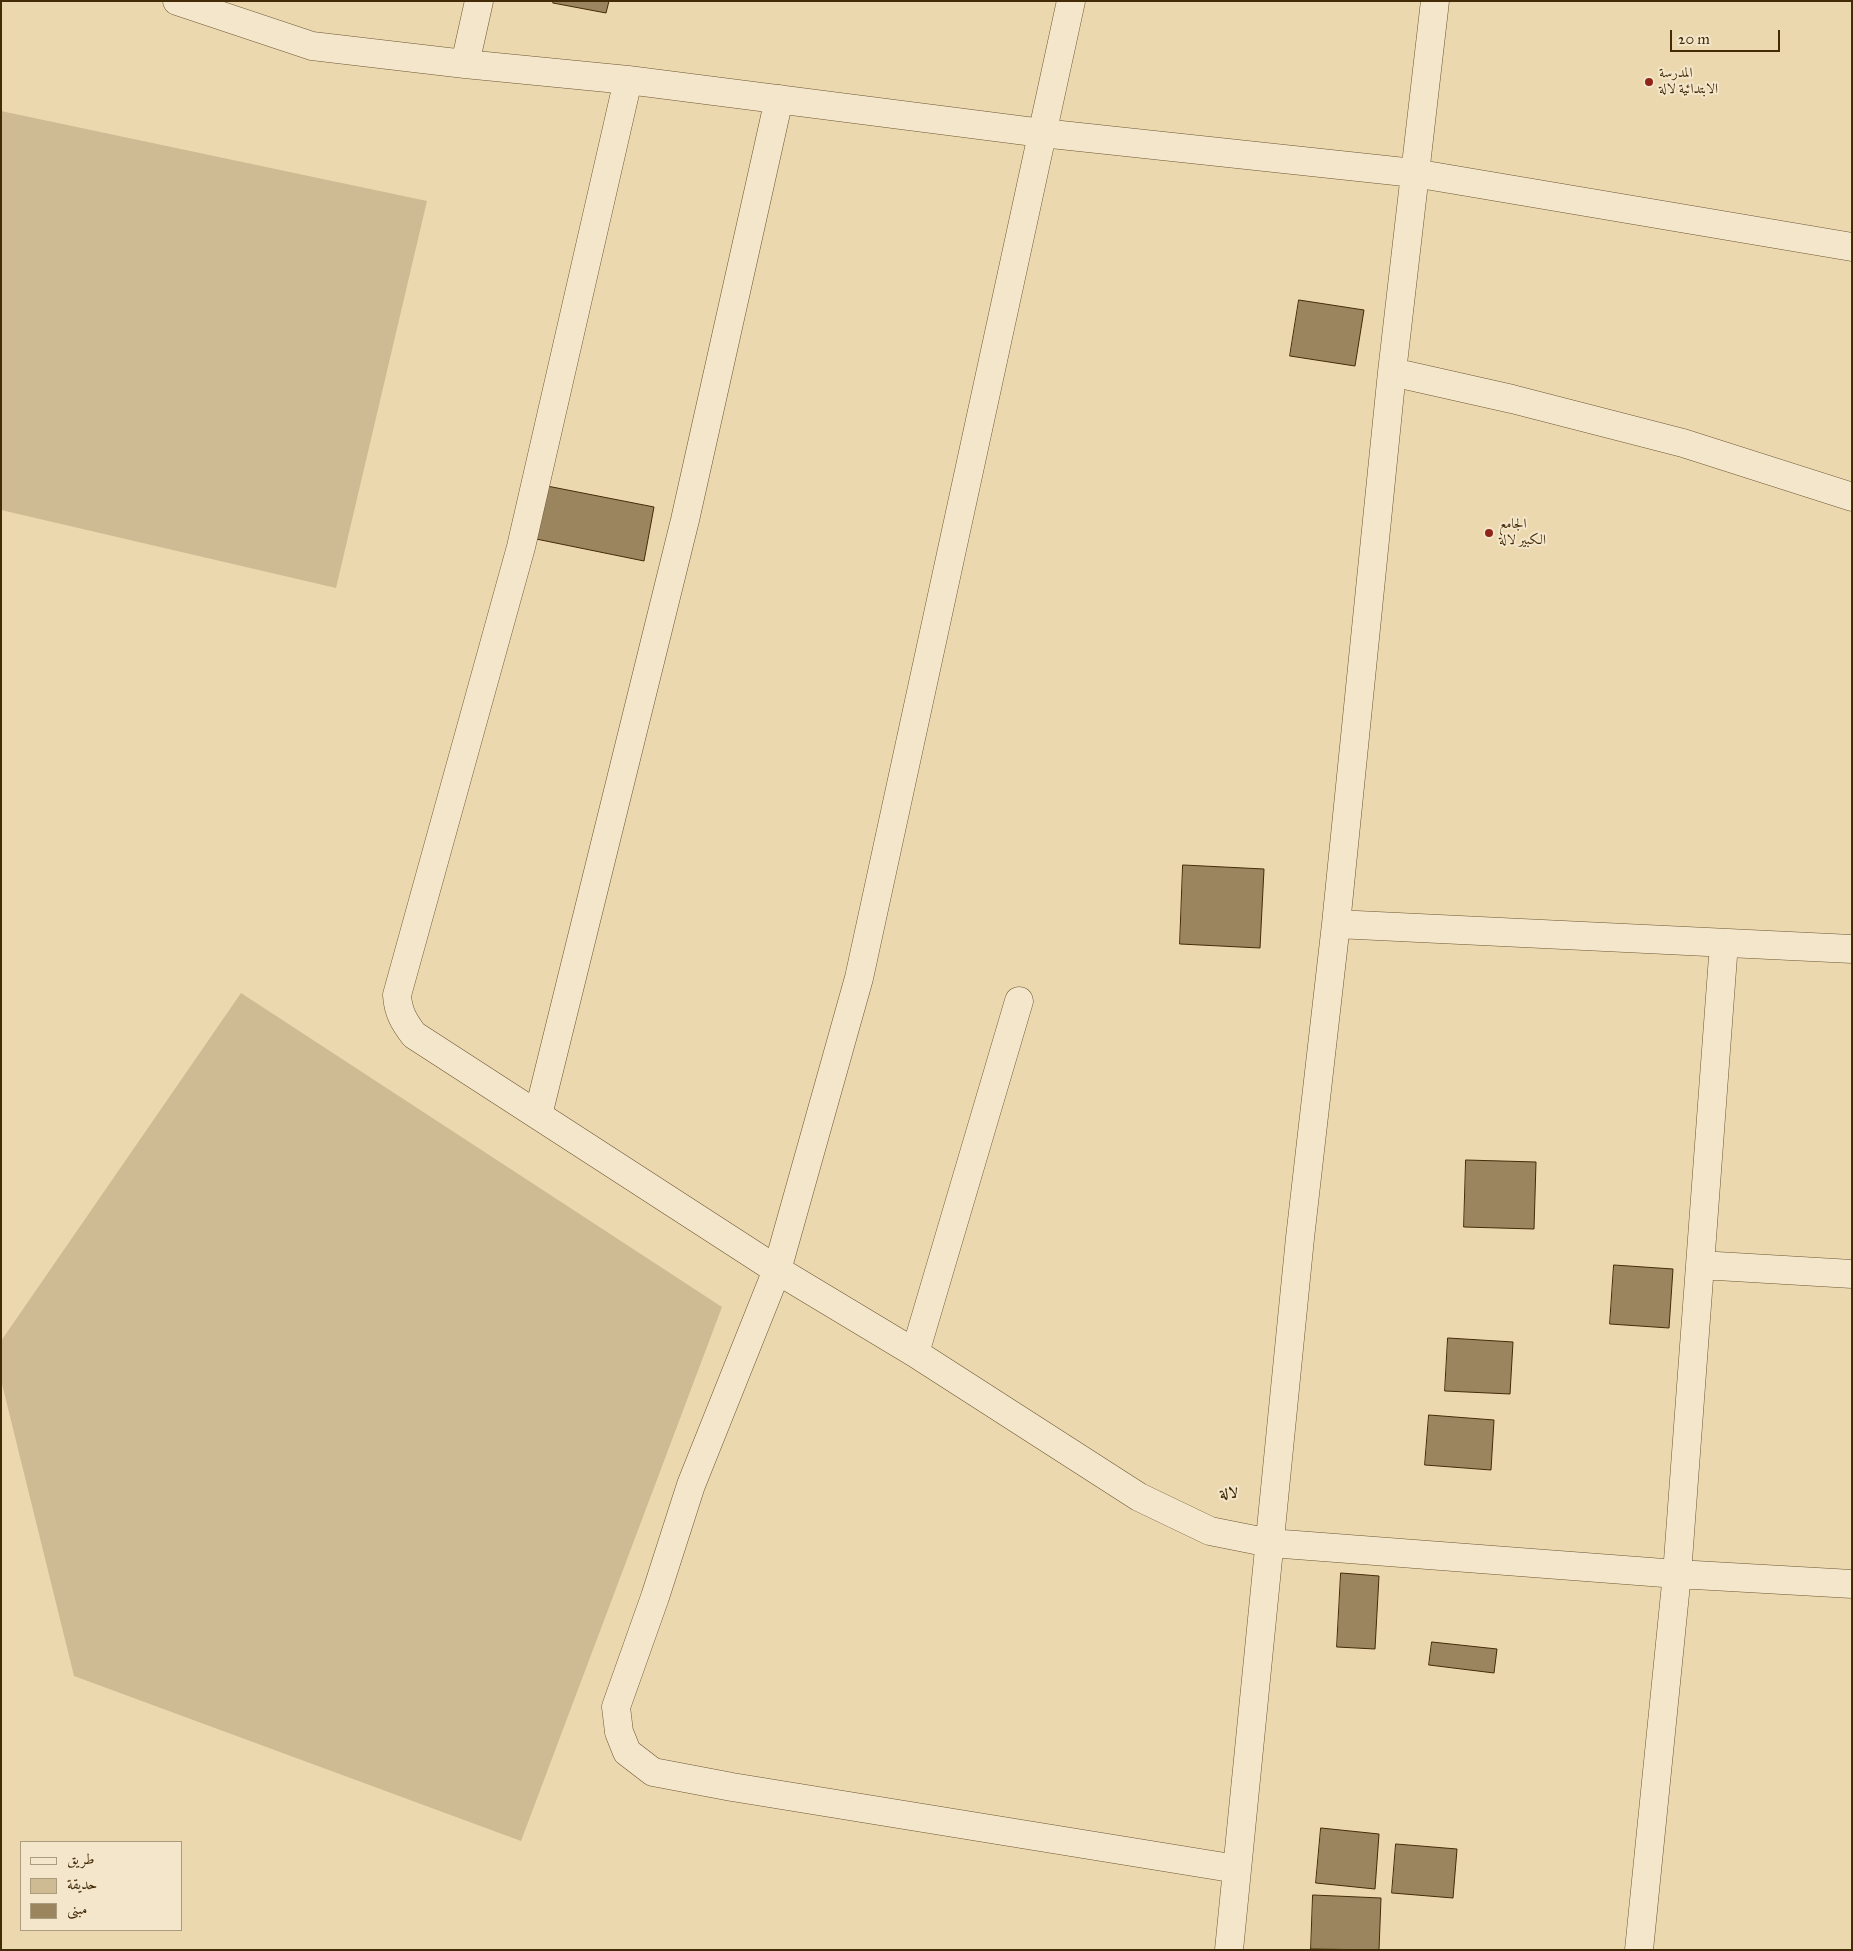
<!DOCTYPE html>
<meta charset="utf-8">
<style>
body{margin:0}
#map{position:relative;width:1853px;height:1951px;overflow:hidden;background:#ecd8af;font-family:"IM FELL Great Primer",Amiri,serif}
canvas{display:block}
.frame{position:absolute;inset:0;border:2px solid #432b08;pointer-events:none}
.legend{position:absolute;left:20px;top:1841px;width:162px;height:90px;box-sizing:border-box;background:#f3e6cb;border:1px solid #ad9b7d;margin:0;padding:6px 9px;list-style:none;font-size:15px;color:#432b08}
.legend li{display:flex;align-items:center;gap:10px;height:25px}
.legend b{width:25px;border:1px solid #ad9b7d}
.scale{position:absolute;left:1670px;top:30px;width:110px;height:22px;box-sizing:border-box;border:2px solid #432b08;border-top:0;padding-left:6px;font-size:15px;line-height:18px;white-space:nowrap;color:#432b08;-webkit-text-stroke:4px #f3e6cb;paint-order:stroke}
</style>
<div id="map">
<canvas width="1853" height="1951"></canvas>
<div class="frame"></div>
<ul class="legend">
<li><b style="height:6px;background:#f3e6cb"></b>طريق</li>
<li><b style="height:14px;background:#cfbb93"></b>حديقة</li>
<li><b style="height:14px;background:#9b855f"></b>مبنى</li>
</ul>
<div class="scale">20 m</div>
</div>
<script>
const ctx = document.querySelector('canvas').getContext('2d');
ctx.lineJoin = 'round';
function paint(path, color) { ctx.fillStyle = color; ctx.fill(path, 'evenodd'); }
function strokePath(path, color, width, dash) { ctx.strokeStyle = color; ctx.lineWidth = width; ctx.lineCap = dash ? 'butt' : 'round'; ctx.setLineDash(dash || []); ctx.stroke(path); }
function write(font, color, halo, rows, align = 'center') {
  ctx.font = font + ' "IM FELL Great Primer",Amiri,serif'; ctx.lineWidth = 4; ctx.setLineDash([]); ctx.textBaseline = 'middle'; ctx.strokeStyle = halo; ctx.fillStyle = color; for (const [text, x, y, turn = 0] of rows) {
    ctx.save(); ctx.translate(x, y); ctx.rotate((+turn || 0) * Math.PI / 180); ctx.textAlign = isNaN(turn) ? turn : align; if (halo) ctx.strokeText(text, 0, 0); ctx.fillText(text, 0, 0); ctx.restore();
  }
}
paint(new Path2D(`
 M1,111l426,90 -91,387 -335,-78z
 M241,993l481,314 -201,534 -447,-165 -73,-296v-39z`), '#cfbb93');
const building = new Path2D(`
 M554,1h55l-3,12 -53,-10z
 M1299,300l65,10 -9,56 -65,-10z
 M547,486l107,21 -10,54 -108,-22z
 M1183,865l81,4 -4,79 -80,-4z
 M1466,1160l70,2 -2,67 -70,-2z
 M1614,1265l59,4 -4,59 -59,-4z
 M1448,1338l65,4 -3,52 -65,-3z
 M1429,1415l65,5 -3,50 -66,-5z
 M1341,1573l38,3 -4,73 -38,-2z
 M1432,1642l65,7 -3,24 -65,-8z
 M1321,1828l58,6 -4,55 -59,-6z
 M1396,1844l61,5 -4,49 -61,-5z
 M1313,1895l68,3 -2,52 -68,-1z`);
paint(building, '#9b855f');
strokePath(building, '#432b08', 1);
const street = new Path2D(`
 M177,1l135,45 153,18 163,16 414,53 372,40 438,74
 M1071,1l-212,977 -82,292 -86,215 -36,112 -39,110 3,25 8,20 26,20 79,15 505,82
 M465,64l14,-63
 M628,80l-107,467 -124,448c1,17 7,27 17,40l363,235 138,83 224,144 71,34 60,12 407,31 175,10
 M1392,372l120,27 171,44 169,54
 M1336,924l516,25
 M538,1115l147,-595 94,-421
 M1700,1265l152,9
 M915,1353l104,-352
 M1229,1950l71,-712 36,-314 56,-552 43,-371
 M1639,1950l38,-376 47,-631`);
strokePath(street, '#6d5632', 29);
strokePath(street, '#f3e6cb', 28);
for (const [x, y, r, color] of [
 [1649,82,5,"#8f2418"],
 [1489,533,5,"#8f2418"]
]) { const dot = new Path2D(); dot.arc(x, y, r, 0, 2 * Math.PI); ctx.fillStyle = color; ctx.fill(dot); strokePath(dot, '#f3e6cb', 2); }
write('14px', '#432b08', '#f3e6cb', [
 ["المدرسة",1659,74],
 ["الابتدائية لالة",1659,90],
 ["الجامع",1499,525],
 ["الكبير لالة",1499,541]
], 'left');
write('bold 15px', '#432b08', '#f3e6cb', [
 ["لالة",1229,1494]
]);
</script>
